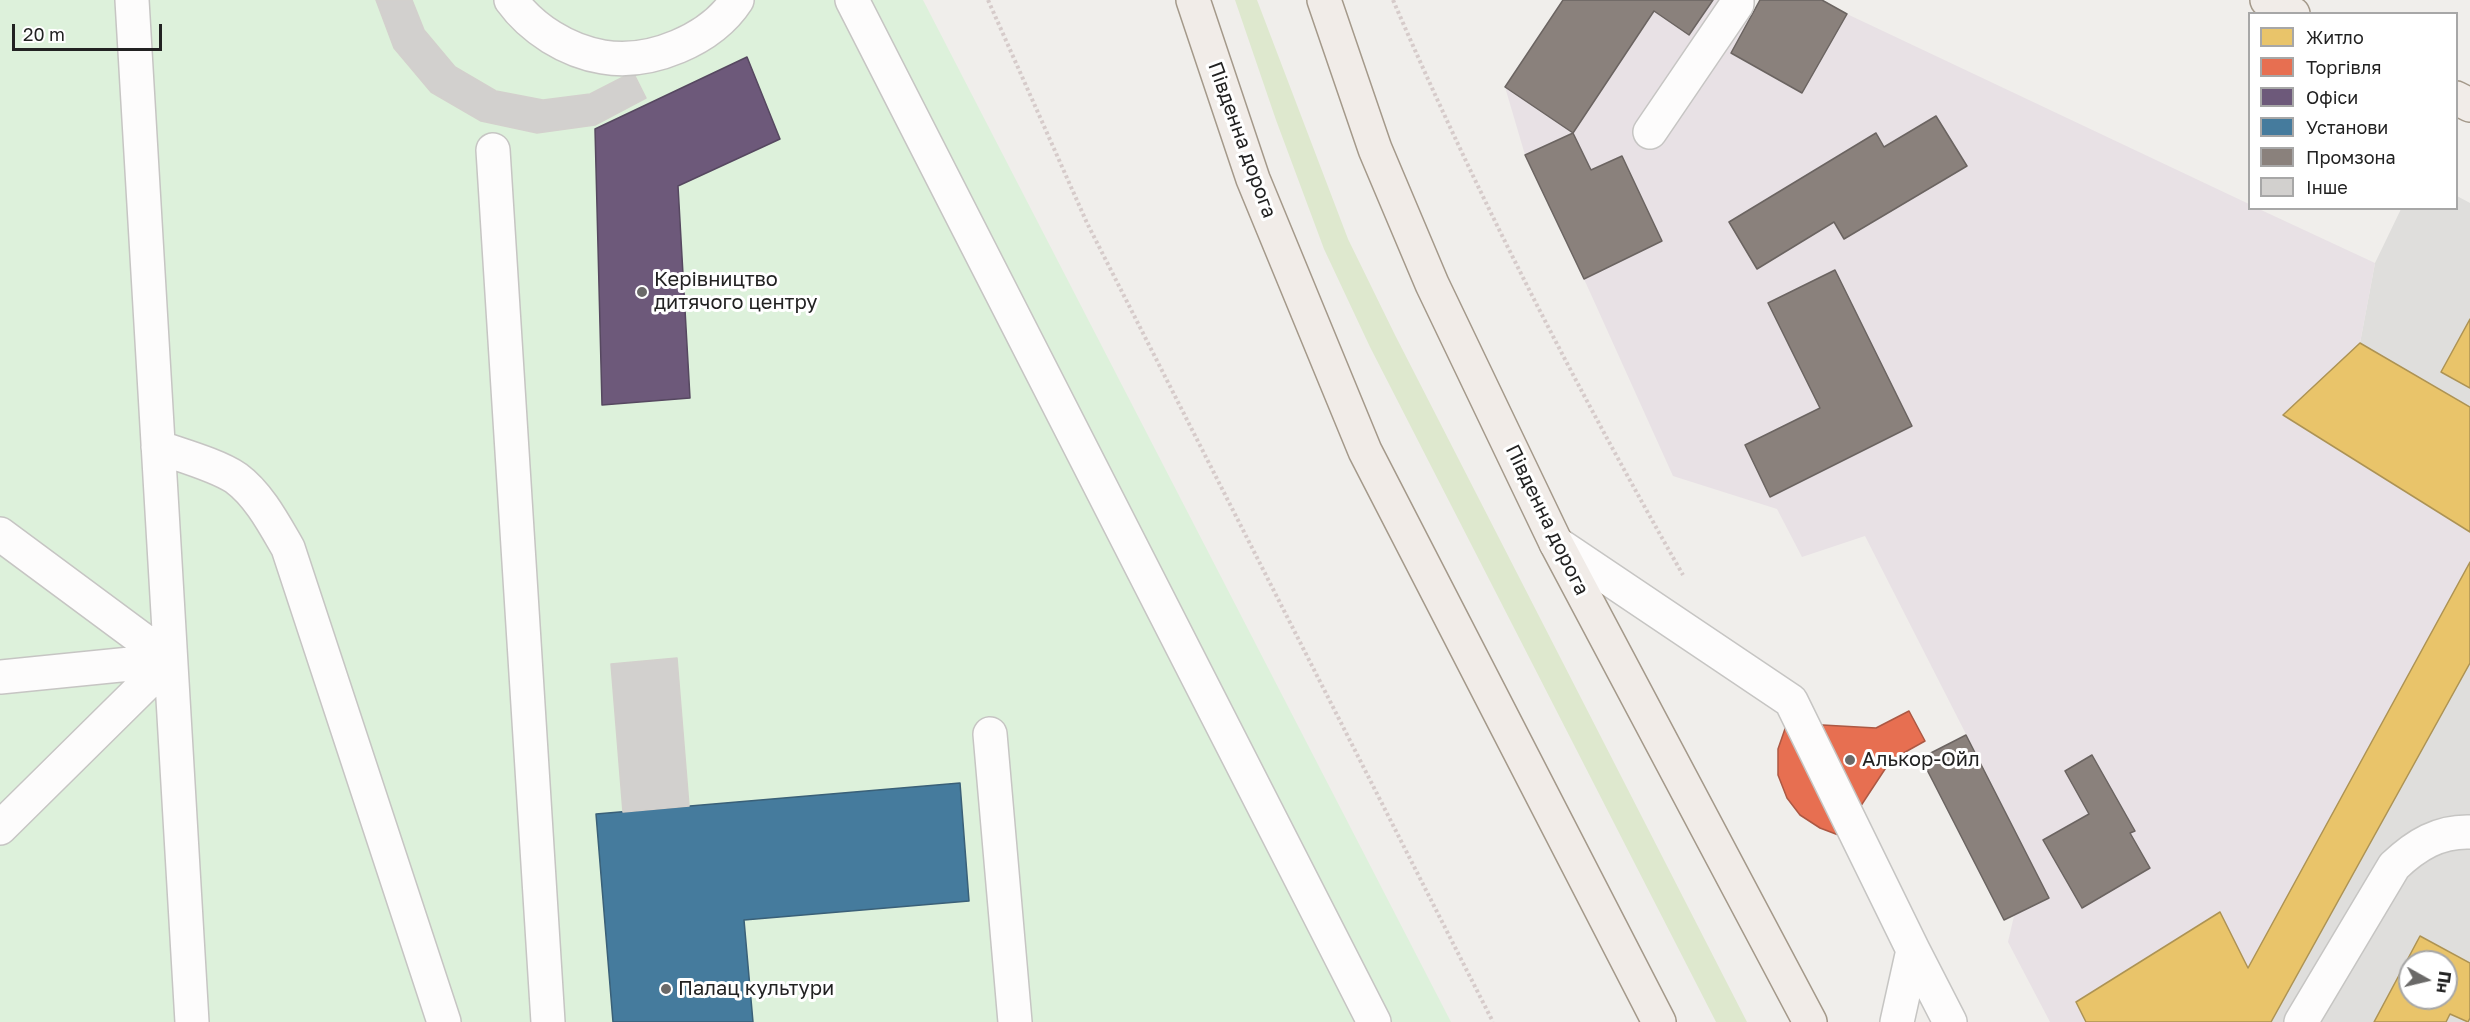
<!DOCTYPE html>
<meta charset="utf-8">
<style>
body{margin:0}
#map{position:relative;width:2470px;height:1022px;overflow:hidden;background:#f0eeeb;font-family:"Golos Text",sans-serif}
canvas{display:block}
.legend{position:absolute;left:2248px;top:12px;width:210px;height:198px;box-sizing:border-box;background:#fff;border:2px solid #a7a7a7;margin:0;padding:8px 10px;list-style:none;font-size:18px;color:#222}
.legend li{display:flex;align-items:center;gap:12px;height:30px}
.legend b{width:30px;border:2px solid #a7a7a7}
.north{position:absolute;left:2398px;top:950px;width:60px;height:60px;box-sizing:border-box;background:#fff;border:2px solid #a7a7a7;border-radius:50%;rotate:98deg;font-size:16px;font-weight:700;line-height:24px;text-align:center;color:#222}
.north::after{content:'';display:block;margin:auto;width:21px;height:27px;background:#6a6968;clip-path:polygon(50% 0,100% 100%,50% 72%,0 100%)}
.scale{position:absolute;left:12px;top:24px;width:150px;height:27px;box-sizing:border-box;border:3px solid #222;border-top:0;padding-left:8px;font-size:18px;line-height:21px;white-space:nowrap;color:#222;-webkit-text-stroke:4px #fff;paint-order:stroke}
</style>
<div id="map">
<canvas width="2470" height="1022"></canvas>
<ul class="legend">
<li><b style="height:16px;background:#e9c46a"></b>Житло</li>
<li><b style="height:16px;background:#e76f51"></b>Торгівля</li>
<li><b style="height:16px;background:#6d597a"></b>Офіси</li>
<li><b style="height:16px;background:#457b9d"></b>Установи</li>
<li><b style="height:16px;background:#8a817c"></b>Промзона</li>
<li><b style="height:16px;background:#d2d0ce"></b>Інше</li>
</ul>
<div class="north">Пн</div>
<div class="scale">20 m</div>
</div>
<script>
const ctx = document.querySelector('canvas').getContext('2d');
ctx.lineJoin = 'round';
function paint(path, color) { ctx.fillStyle = color; ctx.fill(path, 'evenodd'); }
function strokePath(path, color, width, dash) { ctx.strokeStyle = color; ctx.lineWidth = width; ctx.lineCap = dash ? 'butt' : 'round'; ctx.setLineDash(dash || []); ctx.stroke(path); }
function write(font, color, halo, rows, align = 'center') {
  ctx.font = font + ' "Golos Text",sans-serif'; ctx.lineWidth = 6; ctx.setLineDash([]); ctx.textBaseline = 'middle'; ctx.strokeStyle = halo; ctx.fillStyle = color; for (const [text, x, y, turn = 0] of rows) {
    ctx.save(); ctx.translate(x, y); ctx.rotate((+turn || 0) * Math.PI / 180); ctx.textAlign = isNaN(turn) ? turn : align; if (halo) ctx.strokeText(text, 0, 0); ctx.fillText(text, 0, 0); ctx.restore();
  }
}
paint(new Path2D(`
 M2457,196l13,7v204l-110,-64 15,-80 26,-54 55,-1z
 M2470,663v359h-199zM2410,962h36v36h-36z`), '#dfdedc');
paint(new Path2D(`
 M1563,0h168l21,14 8,-14h62l25,14 402,190 1,4 9,1 116,54 -15,80 110,64v256l-199,359h-221l-42,-80 6,-26 35,-19 -184,-361 -63,21 -25,-48 -104,-33 -89,-197 -59,-124 -20,-68z`), '#e8e1e5');
paint(new Path2D(`
 M1235,0h22l91,239 47,96 352,687h-31l-346,-675 -46,-98 -48,-129z`), '#dee8ce');
paint(new Path2D(`
 M0,0h923l528,1022h-1451z`), '#ddf1db');
const homes = new Path2D(`
 M2470,319v69l-29,-16z
 M2360,343l110,64v125l-187,-117z
 M2470,562v101l-199,359h-185l-10,-20 144,-90 28,56z
 M2420,936l50,27v55l-2,4 -18,-8 -4,8h-72zM2410,962h36v36h-36z`);
paint(homes, '#e9c46a');
strokePath(homes, '#ad9354', 1.5);
const shops = new Path2D(`
 M1909,711l16,30 -34,19 -50,76 -21,-8 -20,-13 -13,-17 -9,-23v-26l9,-26 89,5z`);
paint(shops, '#e76f51');
strokePath(shops, '#ac5843', 1.5);
const offices = new Path2D(`
 M747,57l33,82 -102,47 12,212 -88,7 -7,-276z`);
paint(offices, '#6d597a');
strokePath(offices, '#564860', 1.5);
const public = new Path2D(`
 M960,783l9,118 -225,19 9,102h-140l-17,-208z`);
paint(public, '#457b9d');
strokePath(public, '#3a6078', 1.5);
const industry = new Path2D(`
 M1563,0h150l-24,35 -35,-24 -81,122 -68,-46z
 M1760,0h62l25,14 -45,79 -71,-40z
 M1936,116l31,50 -123,73 -10,-17 -77,47 -28,-47 147,-89 8,14z
 M1573,133l18,37 31,-14 40,85 -78,38 -59,-124z
 M1835,270l77,156 -142,71 -25,-52 75,-37 -52,-105z
 M1966,735l83,163 -45,22 -83,-162z
 M2092,755l43,76 -5,2 20,35 -68,40 -39,-68 46,-26 -24,-43z`);
paint(industry, '#8a817c');
strokePath(industry, '#6b6461', 1.5);
const building = new Path2D(`
 M376,0h36l12,30 31,37 41,24 47,9 47,-6 43,-22 13,26 -51,27 -58,8 -56,-12 -50,-29 -37,-44z
 M677,658l12,148 -66,6 -12,-148z`);
paint(building, '#d2d0ce');
strokePath(building, '#d3d0cd', 1.5);
const minor = new Path2D(`
 M132,0l60,1022
 M511,0c21,29 56,51 92,57 47,8 108,-17 134,-57
 M852,0l522,1022
 M1650,132l87,-128v-4
 M493,150l55,872
 M158,447c22,8 59,18 78,31 23,17 38,46 52,70l156,474
 M0,534l170,126
 M1556,543l235,158 122,249 37,72
 M0,677l170,-17
 M990,734l25,288
 M0,828l170,-168
 M1897,1022l16,-72
 M2301,1022l93,-156c22,-21 45,-35 76,-34`);
const major = new Path2D(`
 M1193,0l60,179 112,272 294,571
 M1324,0l51,149 57,135 124,259 254,479
 M2267,0l26,14
 M2456,98l14,7`);
strokePath(minor, '#c6c5c3', 36);
strokePath(major, '#a4998a', 36);
strokePath(new Path2D(`
 M988,0l99,223 406,799
 M1393,0c85,197 184,389 290,575`), '#d6cbca', 4, [3, 3]);
strokePath(minor, '#fdfcfc', 33);
strokePath(major, '#f1ece8', 33);
for (const [x, y, r, color] of [
 [642,292,6,"#6a6968"],
 [1850,760,6,"#6a6968"],
 [666,989,6,"#6a6968"]
]) { const dot = new Path2D(); dot.arc(x, y, r, 0, 2 * Math.PI); ctx.fillStyle = color; ctx.fill(dot); strokePath(dot, '#fff', 2); }
write('20px', '#222', '#fff', [
 ["Південна дорога",1242,140,70],
 ["Південна дорога",1547,520,64]
]);
write('20px', '#222', '#fff', [
 ["Керівництво",654,280],
 ["дитячого центру",654,303],
 ["Алькор-Ойл",1862,760],
 ["Палац культури",678,989]
], 'left');
</script>
